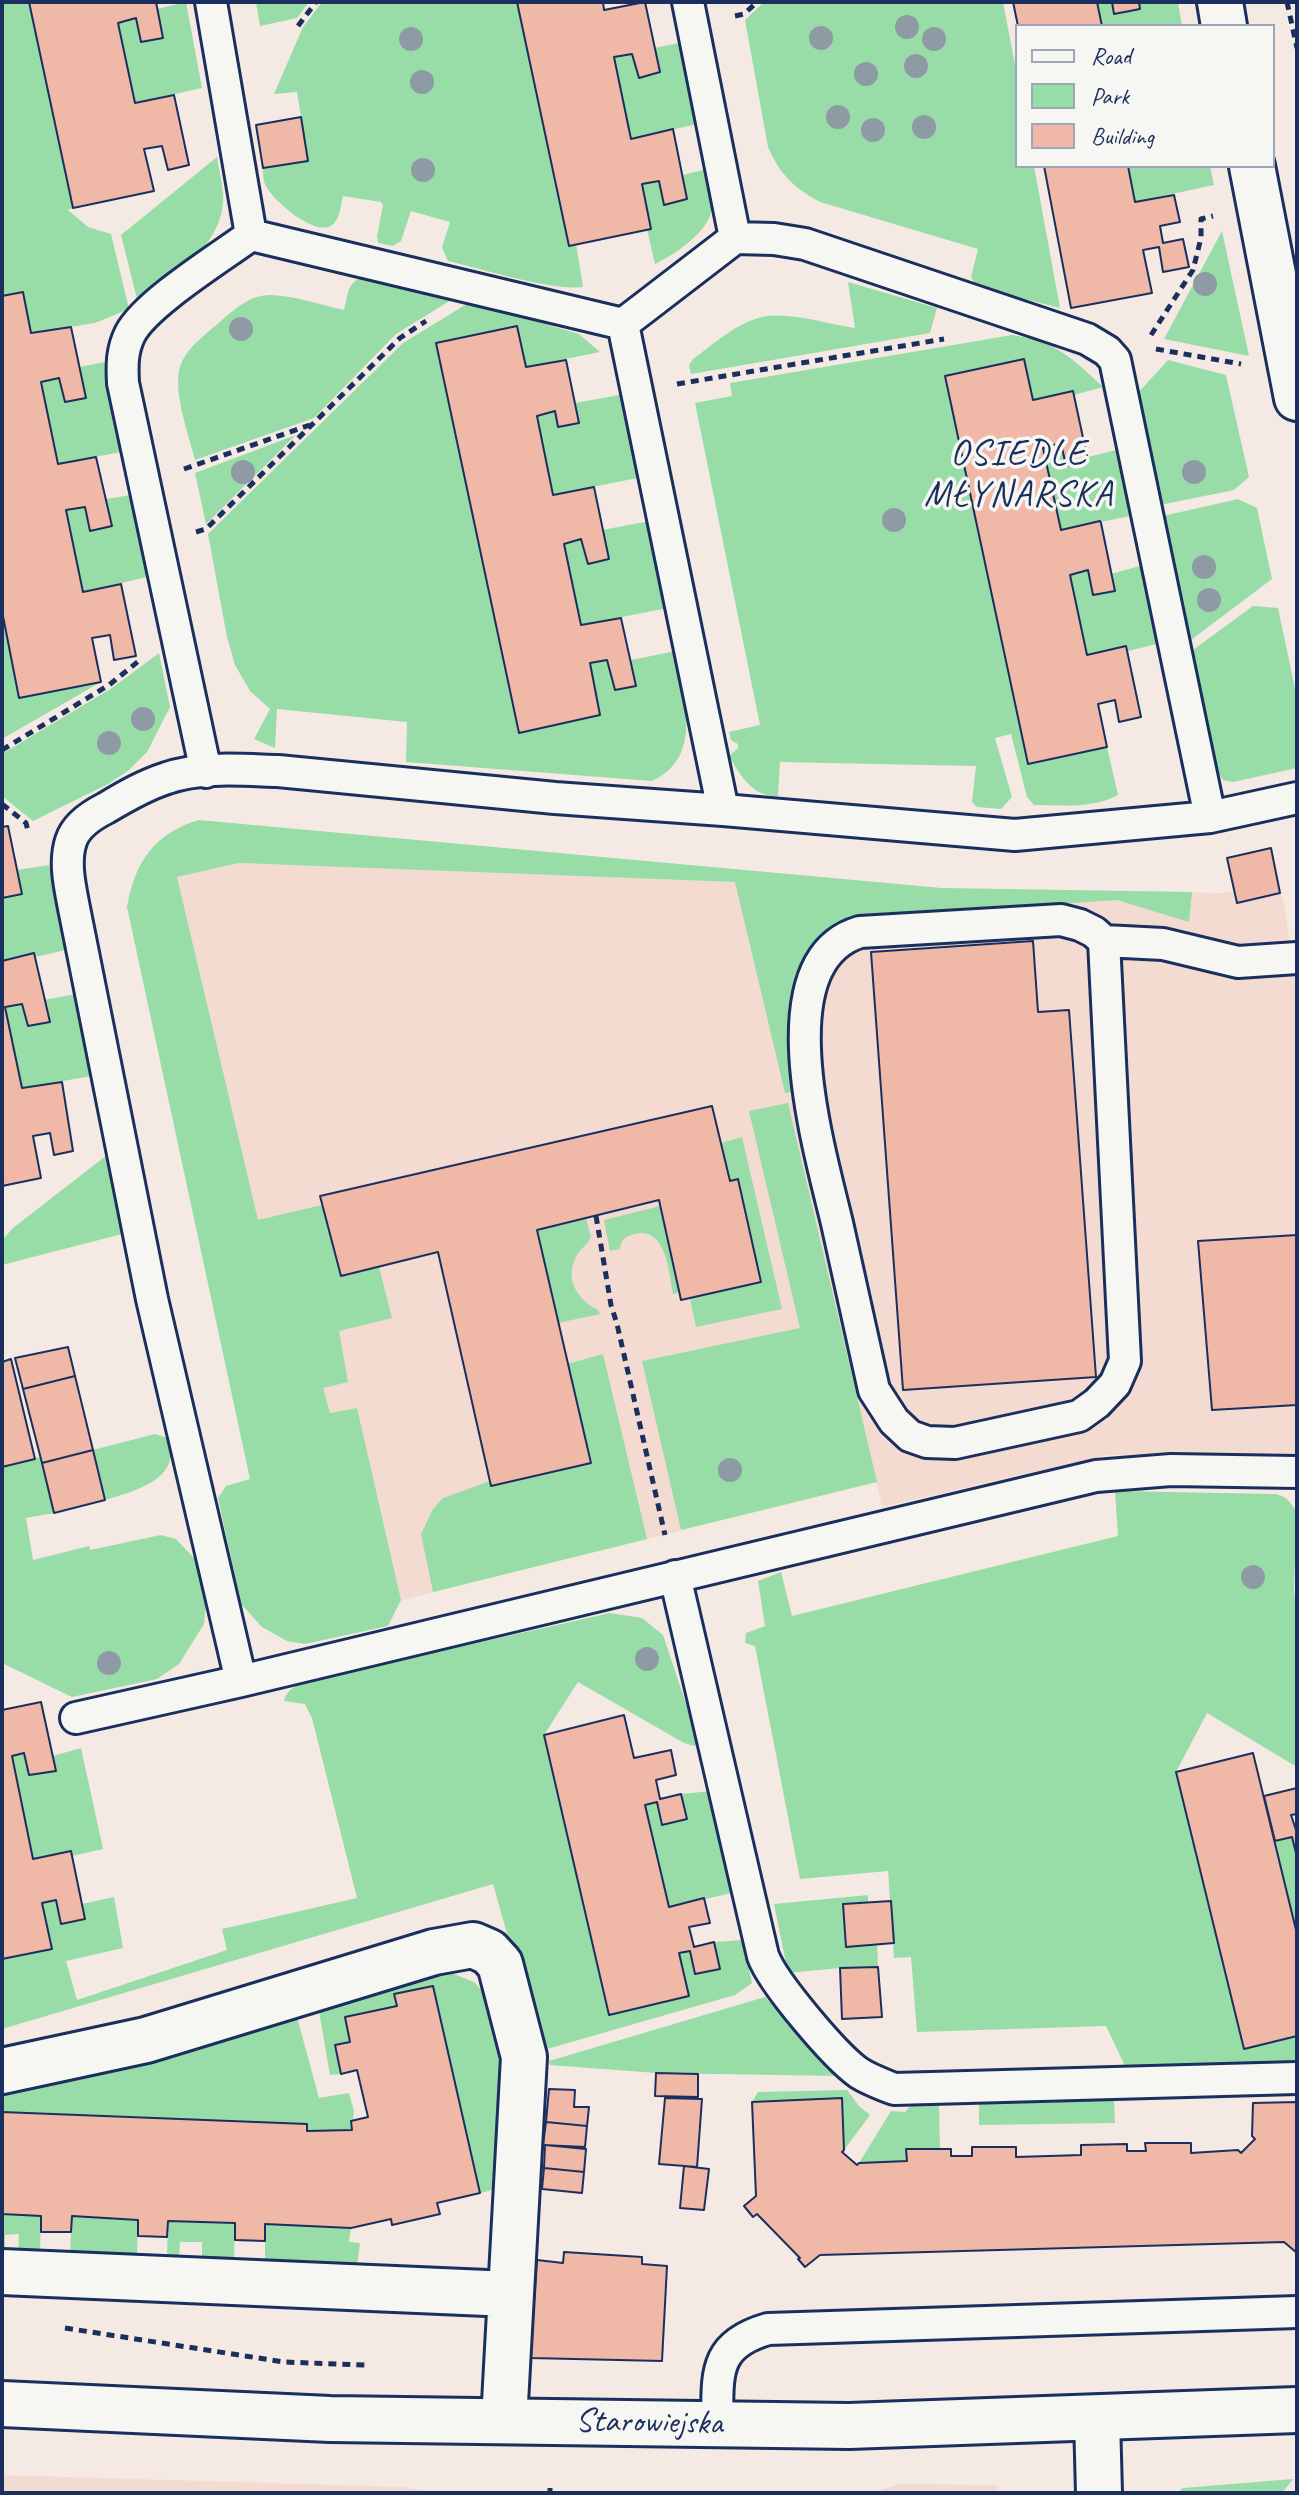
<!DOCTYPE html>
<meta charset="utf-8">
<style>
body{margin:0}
#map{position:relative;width:1299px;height:2495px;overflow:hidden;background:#f5eae3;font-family:Caveat,sans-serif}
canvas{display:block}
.frame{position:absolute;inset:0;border:4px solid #1b2f5e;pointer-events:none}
.legend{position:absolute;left:1015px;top:24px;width:260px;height:144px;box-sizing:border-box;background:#f6f6f2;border:2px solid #9ea6b7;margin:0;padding:10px 14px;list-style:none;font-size:24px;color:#1b2f5e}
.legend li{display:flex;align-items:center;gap:16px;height:40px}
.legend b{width:40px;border:2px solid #9ea6b7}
</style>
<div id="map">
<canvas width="1299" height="2495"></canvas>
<div class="frame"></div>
<ul class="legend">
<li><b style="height:10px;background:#f6f6f2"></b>Road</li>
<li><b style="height:22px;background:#98dca8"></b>Park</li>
<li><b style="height:22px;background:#f0b8a6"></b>Building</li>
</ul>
</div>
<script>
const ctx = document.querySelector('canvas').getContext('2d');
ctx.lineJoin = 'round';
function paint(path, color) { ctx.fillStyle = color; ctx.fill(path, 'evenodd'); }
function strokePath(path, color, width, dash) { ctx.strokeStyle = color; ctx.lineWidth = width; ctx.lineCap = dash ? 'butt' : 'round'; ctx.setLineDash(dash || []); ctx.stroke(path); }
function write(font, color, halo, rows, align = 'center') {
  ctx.font = font + ' Caveat,sans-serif'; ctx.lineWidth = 7; ctx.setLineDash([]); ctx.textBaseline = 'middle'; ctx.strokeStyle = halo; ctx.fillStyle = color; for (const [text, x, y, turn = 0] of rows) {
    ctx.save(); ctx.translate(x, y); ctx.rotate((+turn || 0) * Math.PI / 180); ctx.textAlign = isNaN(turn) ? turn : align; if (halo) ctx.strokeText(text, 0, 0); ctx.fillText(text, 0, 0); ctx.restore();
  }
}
paint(new Path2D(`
 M239,863l496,19 -2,-13 208,19 284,5 10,-2 3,12 42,-10 4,9 13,91v462h-190l-225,52 -6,-25 -526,131 -173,-736z
 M2,2475l401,12 37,6h-438z
 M900,2484l97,1v8h-127z`), '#f4dbd1');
paint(new Path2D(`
 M2,2h27l44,206 -5,2 20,17 23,7 18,75 -34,14 -64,10 -8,-41 -21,4z
 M186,2l16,86 -67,15 -17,-80 18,-5 5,24 22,-4 -6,-29z
 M256,2h53l-12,16 -37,8z
 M322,2h195l52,243 7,-1 7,43c-33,4 -100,-18 -135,-26l-6,-14 8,-25 -39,-11 -10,30 -8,5 -15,-3 -1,-7 6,-31 -2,-3 -38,-6c-2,9 -3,23 -11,29 -15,13 -59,-24 -66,-39 -3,-4 -3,-13 -3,-18l45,-7 -11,-69 -23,2 29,-67z
 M764,2h239l14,73v91h17l26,142 -83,-21 -6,-10 7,-28 -158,-47c-25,-13 -41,-29 -52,-55l-23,-127z
 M1097,2h15l3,12 25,-5 -1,-7h39l4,24h-80z
 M679,43l18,81 -66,15 -17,-82 18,-3 7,23 20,-5 -5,-24z
 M217,157c2,12 5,25 6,37 3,51 -51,82 -85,109l-17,-68z
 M1128,166h82l4,19 -79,17z
 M707,169c2,13 8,30 4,44 -6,21 -37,42 -56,51l-8,-35 -5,-45 17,-3 6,24 22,-6 -4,-24z
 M1222,231l27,125 -85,-17z
 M363,277l90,22 -57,35 -82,84 -119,42c-6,-25 -24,-72 -14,-96 7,-18 28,-32 42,-45 15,-12 27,-24 48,-24 24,1 50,10 73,15 4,-15 3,-28 19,-33z
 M848,282l89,26 -7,25 -239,41 -2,-9 4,-6c21,-15 43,-36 69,-42 25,-6 66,7 93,11z
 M470,302l109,32 21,18 -74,15 -9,-41 -81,17 83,389 81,-17 -10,-52 17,-3 8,30 21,-4 -5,-26 45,-9c8,44 28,107 -24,130l-246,-19 1,-40 -130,-13 -2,39 -21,-9 16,-30 -20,-18 -15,-26 -8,-28 -19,-103 195,-191z
 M1012,335c45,7 59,22 91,52l-29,8 -1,-4 -40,9 -9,-41 4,405 79,-17 11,48c-26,14 -56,10 -84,10l-7,-8 -16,-63 -16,4 17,59 -11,12 -24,-2 -5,-5 4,-36 -196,-4 -2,34c-26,1 -37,-20 -49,-40l9,-8v-4l-7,-4 -2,-8 31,-7 -65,-322 37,-7 -2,-13z
 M1168,360l58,15 23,102 -15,13 -74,15 -22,-112z
 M105,362l16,90 -63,12 -17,-82 18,-4 6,24 20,-4 -6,-31z
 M625,394l17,83 -89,18 -16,-79 18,-5 3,16 21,-4 -4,-20z
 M296,435l-90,89 -11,-51z
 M1061,443l5,23 22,-5v-4l28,-7 14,66 -69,14 -18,-82z
 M131,495l16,82 -64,15 -17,-82 19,-3 5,24 21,-5 -5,-27z
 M1238,499l19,9 15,71 -81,61 -28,-124z
 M650,521l18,87 -87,17 -17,-81 17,-5 7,25 20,-5 -6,-29z
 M1140,566l17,78 -29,7 -2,-5 -39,9 -17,-80 18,-5 5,25 22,-4 -4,-17z
 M1253,606l25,2 19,90v70l-64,14 -10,-2 -4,-6 -26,-124z
 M2,611l17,87 82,-16 -99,57z
 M159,653l11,54 -23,45 -18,18 -21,14 -75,37 -31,-25v-42l110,-66z
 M199,820l742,68 251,4 -3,30 -72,-22 -254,17 -26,9 -26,25 -15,30 -7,60 3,51 -7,1 -50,-211 -496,-19 -62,14 81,343 64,-15 19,71 38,-9 13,51 -53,13 9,51 -25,6 7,25 27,-5 44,192 -13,26 -83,18 -18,-3 -25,-14 -21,-23 -23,-106 8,-12 24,-7 -123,-572c8,-46 28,-74 72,-87z
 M49,865l17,85 -31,7 -1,-4 -32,8v-63l15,-28z
 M76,994l16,82 -70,12 -17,-81z
 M788,1103l89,379 -196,48 -39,-169 158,-33 -51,-217z
 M742,1137l40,172 -86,18 -6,-29 71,-16 -23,-102 -8,1 -9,-38z
 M107,1155l13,53 2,26 -120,31v-25l11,-12z
 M660,1206l19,86 -6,2c-4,-22 -7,-72 -42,-59 -8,3 -10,6 -11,14l-10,2 -6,-31z
 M586,1219l5,18c-3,6 -8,10 -12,15 -16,23 -4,47 19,58l2,4 -42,9 -21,-93z
 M603,1354l44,185 -214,53 -12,-58 12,-25 10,-11 47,-17 77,-117z
 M155,1434l13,4c15,42 -34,53 -63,62l-12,-50z
 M40,1457l14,56 -28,5 7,42 56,-14 1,4 71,-15 15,4 19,20 12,34 -3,31 -25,40 -22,15 -85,18 -70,-34v-196z
 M1115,1491l161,3 10,4 11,13 -3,76 3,35v145l-90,-54 -31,59 69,277 52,-13v29l-171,3 -20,-42 -189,6 -6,-75 -17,1 -6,-87 -88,8 -45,-233 -10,-3 1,-10 19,-7 -7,-45 23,-9 11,44 326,-80z
 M610,1613l32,5 21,17 36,108 -5,3 -10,-3 -106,-61 -34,53 65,279 80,-18 -10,-43 11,-2 6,23 18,-32 29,-2 9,43 -17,12 -195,56 -47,-167 -491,145v-70l50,-11 -10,-45 14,-3 5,23 21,-19 32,-7 9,51 -57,13 11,39 150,-50 -5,-21 135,-31 -45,-180 -7,-14 -21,-3c4,-18 27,-19 42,-24z
 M81,1748l22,101 -31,7 -2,-5 -37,8 -21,-103 12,-3 6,22 25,-4 -2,-15z
 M711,1791l21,102 -63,14 -24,-102 12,-3 6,23 23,-6 -5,-25z
 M1292,1837l5,20v77l-22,-92z
 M868,1895v7l-25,3 3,42 31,-3 1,23 -38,1 -52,5 -14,-69z
 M445,1974h9l20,8 15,16 17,57 -6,133 -20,5 -47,-207 -39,8 3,12 -47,36 -15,3 6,29 -11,1 -11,-64z
 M765,1997l74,79 -183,-3 -106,-8 -1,-4z
 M297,2017l22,81 30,-5 5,18 -2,19 -45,1 -1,-7 -304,-12v-28l158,-28z
 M847,2090l12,16 11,9 -26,35 -2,-52 -90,4 6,-10z
 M1114,2099l1,24 -136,2v-24z
 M913,2103l26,1 1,45 -34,1 1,11 -48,2 32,-52 14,1z
 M2,2214l39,2 -1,38 -22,-2 1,-18 -14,1v16h-3z
 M72,2216l66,4 -1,36 -67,-3z
 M168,2221l67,2 -1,37h-32v-18h-22l-1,16 -12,-1z
 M265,2224l86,4 -2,14 11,1 -3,24 -92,-5z
 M1293,2479l-11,14h-105l6,-5z`), '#98dca8');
const building = new Path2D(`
 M29,2h127l7,36 -22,4 -5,-24 -18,5 17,80 39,-8 15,70 -21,5 -6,-24 -18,3 10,42 -81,17z
 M517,2h86l1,8 41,-8 15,70 -21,6 -7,-24 -18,3 17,82 42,-10 14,70 -23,6 -5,-24 -17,3 9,45 -82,17z
 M1013,2h84l5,24h-84z
 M1112,2h27l1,7 -26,5z
 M301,117l7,44 -45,7 -7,-43z
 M1044,166h84l7,36 39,-7 6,27 -20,4 3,17 20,-4 6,28 -26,5 -4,-25 -16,3 9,43 -81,15z
 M23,292l8,41 40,-6 15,71 -21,4 -6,-24 -18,4 17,82 38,-7 16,69 -22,5 -5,-24 -19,3 17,82 38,-8 15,72 -22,4 -4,-25 -18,3 9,44 -82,16 -17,-87v-315z
 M517,326l9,41 40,-7 13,63 -21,4 -3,-16 -18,5 16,79 41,-8 15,72 -21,5 -7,-25 -17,5 17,81 40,-7 15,68 -21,4 -8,-30 -17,3 10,52 -81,18 -83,-390z
 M1024,359l9,41 40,-9 15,70 -22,5 -5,-23 -18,5 18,82 39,-9 1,2 14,68 -22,4 -5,-25 -18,5 17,80 39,-9 15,71 -22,5 -4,-22 -17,4 9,43 -79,17 -83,-388z
 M8,826l14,68 -20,4v-71z
 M1271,848l9,45 -43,10 -10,-45z
 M1033,941l5,71 31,-2 27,367 -193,13 -32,-438z
 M34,953l16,69 -22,4 -6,-22 -17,3 17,81 40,-6 11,69 -19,4 -4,-22 -17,3 8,42 -39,8v-225z
 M712,1106l18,75 8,-2 23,103 -80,18 -22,-100 -122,30 54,233 -100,23 -53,-234 -97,24 -21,-80z
 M1297,1235v170l-85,5 -14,-169z
 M68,1347l7,29 -52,13 -8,-31z
 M11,1359l24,100 -33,8v-105z
 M75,1376l18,74 -51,13 -19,-74z
 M93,1450l12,50 -51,13 -12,-50z
 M41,1702l15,69 -27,4 -5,-22 -12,3 21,103 38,-8 14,68 -24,5 -5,-24 -14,3 10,46 -50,10v-249z
 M624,1715l10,43 37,-8 5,25 -20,5 4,19 21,-5 6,25 -25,6 -5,-23 -12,3 24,102 35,-9 6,25 -21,4 5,20 20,-5 6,27 -25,5 -5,-23 -11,2 10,43 -80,19 -65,-280z
 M1253,1753l44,181v102l-53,13 -68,-277z
 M1297,1788v26l-6,1 6,18v24l-5,-20 -17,4 -11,-45z
 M891,1901l3,42 -48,4 -3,-43z
 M878,1967l4,50 -40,2 -2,-51z
 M433,1986l47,207 -43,10 3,11 -48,11 -1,-6 -40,9 -86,-4v17l-30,-1v-17l-67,-2 -1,16 -29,-1v-16l-66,-4 -1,16h-30v-16l-39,-2v-102l305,12v7l45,-1 -1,-9 17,-4 -11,-47 -16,4 -6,-29 15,-3 -5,-25 52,-11 -3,-12z
 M656,2073l42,1v23l-43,-1z
 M549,2089l26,1 -1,17h15l-2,19 -41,-4z
 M665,2098l37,1 -5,68 -38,-3z
 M842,2098l2,52 -2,2 15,13 2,-2 48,-2 -1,-12h45v7h21v-9h44v10l65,-2v-10l46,-1v7h19l-1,-8h46v10l47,-3 3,3 14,-14 -3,-3 1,-33 44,-1v151l-13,-11 -464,13 -15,12 -7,-8 2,-1 -43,-44 -4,3 -9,-11 12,-10 -4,-94z
 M546,2122l41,4 -2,21 -42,-2z
 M545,2145l41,4 -2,23 -40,-4z
 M684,2166l25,3 -5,41 -24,-2z
 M544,2168l40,4 -2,21 -40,-4z
 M564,2252l78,5v7l25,2 -5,95 -132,-3 7,-98 26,3z`);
paint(building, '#f0b8a6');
strokePath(building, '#1b2f5e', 2);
const lane = new Path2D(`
 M211,2l40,233
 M688,2l47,236 -112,86 100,486
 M251,235l372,89
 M735,238l39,1 31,5 282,95 20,12 8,9 95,457
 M206,772l-83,-389c-1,-18 -1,-33 7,-49 15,-30 91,-77 121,-99
 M1104,941l21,420 -10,23 -18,19 -18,13 -124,27 -28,-1 -17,-6 -16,-15 -20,-31c-12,-56 -25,-111 -37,-167 -16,-68 -75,-262 23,-291l201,-12 19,5 14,7 10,9 59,3 75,18 59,-4
 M675,1576l88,380c10,27 72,100 96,117 11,7 23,11 35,16l403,-11
 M241,1681l-89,-382 -78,-391c-4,-21 -10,-46 -3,-67 5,-16 21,-26 35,-33 20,-12 39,-23 61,-30 34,-12 76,-8 111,-7l277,27 168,12 292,25 195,-18 87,-19
 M76,1718l165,-37 855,-205 75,-6 126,2
 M717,2425c1,-50 -5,-80 51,-96l529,-17`);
const street = new Path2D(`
 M1220,2l4,24
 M1252,166l45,232
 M2,2071l144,-31 288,-88 39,-7 16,7 11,12 24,93 -20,364
 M2,2272l508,22
 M1097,2419l2,74`);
const secondary = new Path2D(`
 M2,2404l328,15 519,7 448,-16`);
strokePath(lane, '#1b2f5e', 36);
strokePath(street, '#1b2f5e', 50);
strokePath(secondary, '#1b2f5e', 50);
strokePath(new Path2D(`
 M1287,2l10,46
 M735,16l9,-2 13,-12
 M298,26l18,-24
 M1151,335l42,-65 8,-32v-19l12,-3
 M1156,349l85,15
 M677,384l267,-45
 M184,469l126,-44
 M196,532l10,-3 194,-191 26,-17
 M2,750l107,-65 31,-25
 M2,804l24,19 2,8
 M596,1216l15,89 6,19 48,211
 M65,2328l219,34 81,3
 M550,2493v-5`), '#1b2f5e', 5, [8, 6]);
strokePath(lane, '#f6f6f2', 30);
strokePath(street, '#f6f6f2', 44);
strokePath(secondary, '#f6f6f2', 44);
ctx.fillStyle = '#8e9ba4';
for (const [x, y] of [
 [907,27],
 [821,38],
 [411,39],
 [934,39],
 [916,66],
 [866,74],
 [422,82],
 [838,117],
 [924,127],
 [873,130],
 [423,170],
 [1205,284],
 [241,329],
 [243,472],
 [1194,472],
 [894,520],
 [1204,567],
 [1209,600],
 [143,719],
 [109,743],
 [730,1470],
 [1253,1577],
 [647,1659],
 [109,1663]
]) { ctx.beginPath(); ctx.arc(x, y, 12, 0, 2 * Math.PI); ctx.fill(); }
write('34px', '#1b2f5e', '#f6f6f2', [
 ["Starowiejska",649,2423,1]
]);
ctx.letterSpacing = '2px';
write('36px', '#1b2f5e', '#f6f6f2', [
 ["OSIEDLE",1019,455],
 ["MŁYNARSKA",1019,496]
]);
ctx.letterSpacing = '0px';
</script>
